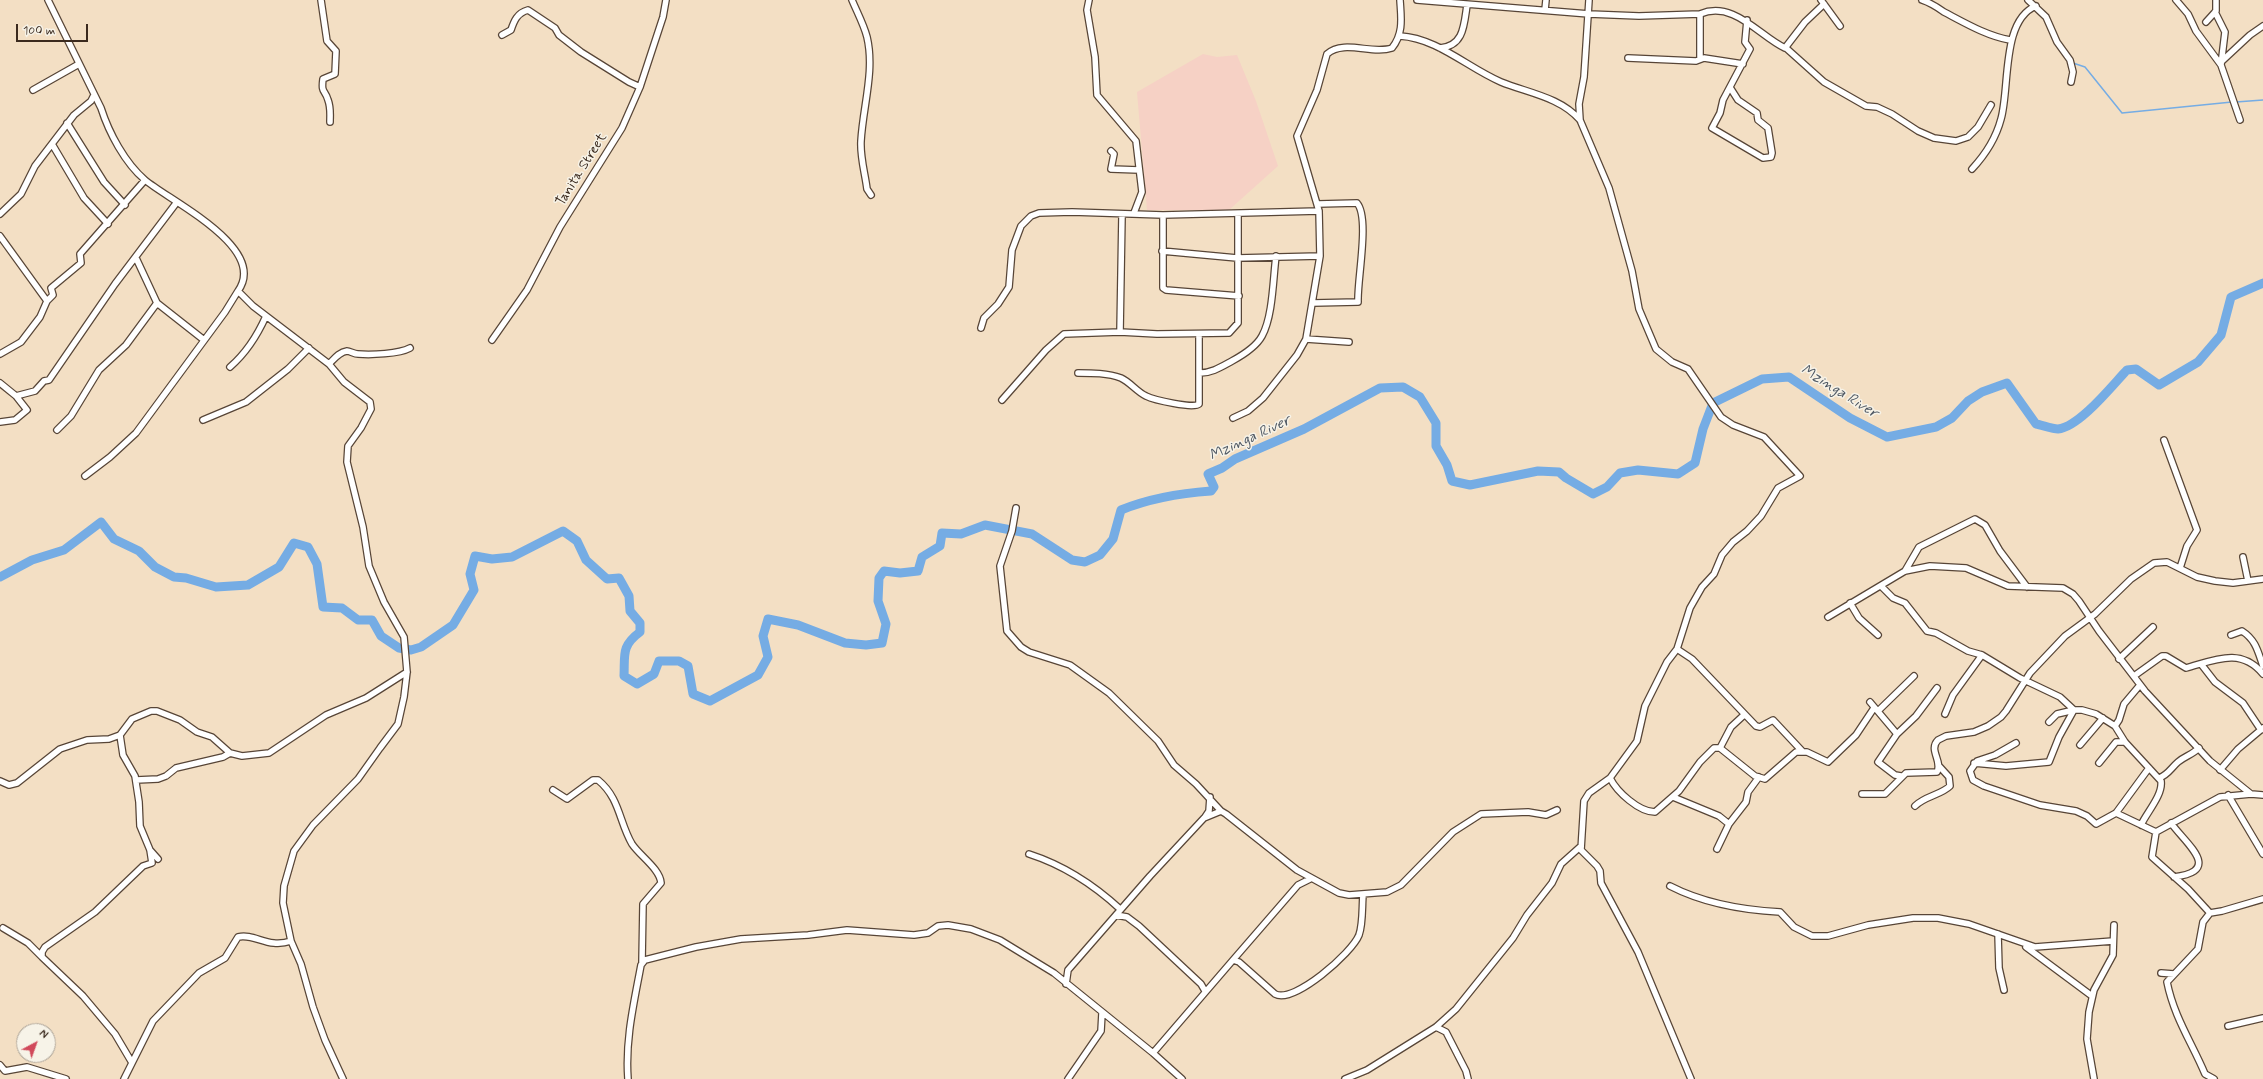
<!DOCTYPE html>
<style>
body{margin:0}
#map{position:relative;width:2263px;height:1079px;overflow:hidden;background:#f3dfc4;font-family:Mynerve,sans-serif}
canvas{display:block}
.north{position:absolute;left:16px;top:1023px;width:40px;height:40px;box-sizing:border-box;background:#f7f3e8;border:1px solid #aca397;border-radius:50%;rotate:41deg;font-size:11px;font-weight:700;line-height:16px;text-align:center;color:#3b2a1e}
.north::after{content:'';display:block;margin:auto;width:14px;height:18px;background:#d1495b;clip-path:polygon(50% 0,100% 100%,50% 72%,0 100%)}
.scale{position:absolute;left:16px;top:24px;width:72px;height:18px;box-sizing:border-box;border:2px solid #3b2a1e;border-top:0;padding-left:5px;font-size:12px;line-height:14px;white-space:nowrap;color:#3b2a1e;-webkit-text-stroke:3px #f7f3e8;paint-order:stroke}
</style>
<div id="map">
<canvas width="2263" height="1079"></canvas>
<div class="north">N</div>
<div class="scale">100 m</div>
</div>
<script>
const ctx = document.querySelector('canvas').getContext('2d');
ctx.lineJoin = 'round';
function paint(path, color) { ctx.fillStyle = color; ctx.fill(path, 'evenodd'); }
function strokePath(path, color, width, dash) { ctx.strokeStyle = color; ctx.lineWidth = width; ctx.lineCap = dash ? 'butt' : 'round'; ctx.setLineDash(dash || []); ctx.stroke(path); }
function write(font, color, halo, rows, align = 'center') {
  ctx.font = font + ' Mynerve,sans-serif'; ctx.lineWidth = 3; ctx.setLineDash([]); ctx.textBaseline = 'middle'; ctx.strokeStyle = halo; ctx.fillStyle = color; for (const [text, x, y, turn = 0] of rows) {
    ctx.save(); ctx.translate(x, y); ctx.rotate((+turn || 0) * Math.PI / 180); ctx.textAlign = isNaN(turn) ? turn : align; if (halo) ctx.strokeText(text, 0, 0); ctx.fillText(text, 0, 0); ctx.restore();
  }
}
paint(new Path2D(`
 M1203,54l14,3 20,-2 19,46 22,65 -49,44h-82l-10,-118z`), '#f6d1c5');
strokePath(new Path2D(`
 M2073,63l12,4 37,46 110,-11
 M2236,102l27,-2`), '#75ace4', 1.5);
strokePath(new Path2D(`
 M0,577l32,-17 32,-10 37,-28 13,17 25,12 16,16 19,10 12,1 30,9 32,-2 31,-18 15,-24 14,4 9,17 6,43 19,1 16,12h14l9,16 18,12 12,2 10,-3 32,-22 21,-35 -4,-16 5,-18 17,3 20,-2 51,-26 14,10 9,19 21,19 12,-1 10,18 1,15 10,12v9c-19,14 -15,23 -16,44l13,8 17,-10 5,-13h20l9,5 5,28 17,7 48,-26 10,-18 -5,-21 5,-17 30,6 47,18 21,2 16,-2 4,-19 -8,-23 1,-23 5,-7 16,2 18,-2 4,-14 18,-11 2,-13 19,1 24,-9 47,9 40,26 13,2 15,-7 13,-16 8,-29c27,-11 62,-17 90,-19l3,-4 -6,-13 14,-6 13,-9 69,-30 76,-41 23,-1 17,10 16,26v23l11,19 5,16 18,4 68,-14 21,1 7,6 27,16 14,-7 13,-14 18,-3 40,4 17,-11 8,-34 10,-26 49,-24 27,-2 61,41 37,19 49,-10 16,-9 16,-17 14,-9 25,-9 29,41c6,1 16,5 22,5 22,-2 57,-47 69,-59l9,-1 23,16 39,-23 23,-27 10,-38 32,-14`), '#75ace4', 9);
const minor = new Path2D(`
 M48,0l53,108c8,25 24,55 44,72 25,21 124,68 93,111l15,15 76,58 15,18 26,20 1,7 -10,19 -13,18 -1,16 16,65 6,39 15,36 20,35 3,35 -3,25 -6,27 -18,24 -22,31 -45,46 -19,26 -10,35 -1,17 8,38 10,23 12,43 12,33 18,39
 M321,0l6,41 9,10 -1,23 -12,5c-2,15 2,10 5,21 3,8 2,14 2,22
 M852,0c5,12 12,25 15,37 8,34 -4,69 -6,104 -1,16 4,32 6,48l4,6
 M1089,0l-2,10 8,47 2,38 39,46 6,51 -8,21
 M1417,0l172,14 50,2 61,-2c34,-14 59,22 85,34l20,-26 19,-18
 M1821,0l19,26
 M1922,0c9,3 15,7 22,12 21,11 43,24 66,28
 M2028,0l18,17 11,25 13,18 3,12 -2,10
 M2176,0l12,14 8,17 25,34
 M1545,10l1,-10
 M2215,12l10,20 -4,33 19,55
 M2206,22l10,-11v-11
 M502,35l9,-5c3,-9 6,-17 17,-20l27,18 4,7 22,17 48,30 11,5
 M1400,36c37,2 68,32 101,46 27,11 59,15 79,38l29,68 23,83 7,38 17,40 16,13 16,7 33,48 12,8 31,12 36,39 -22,12 -17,28 -14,15 -14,11 -11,13 -8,19 -12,13 -12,21 -13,41 -10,13 -22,44 -8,35 -27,37 -21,15 -5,8 -3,49 16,16 3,5 1,12 37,69 53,127
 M1440,48c24,-2 24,-23 27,-43
 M1786,48l38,34 42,24 11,1 15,7 26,17 16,7 22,3 12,-4 10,-10 13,-22
 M1628,58l68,3 8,-3 39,6
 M1700,59v-45
 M2221,62l29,-27 13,-9
 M1731,89l7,11 19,13 1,7 10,8 4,25 -1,4 -8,1 -51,-30 8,-15 3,-13 27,-51 -5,-7 2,-22
 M33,90l46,-26
 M1580,120l-1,-16 5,-27 5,-77
 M67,123l37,59 21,23
 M52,144l32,54 24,26
 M1111,151l3,3 -3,15 28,1
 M1972,169c13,-14 24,-31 29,-50 9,-31 0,-99 35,-113
 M0,214l21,-20 14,-28 39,-51 17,-14 3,-6
 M1163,215v73l3,2 73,6
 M0,236l47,65
 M1162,251l75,7 83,-2
 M136,258l21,45 47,37
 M1313,303l45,-1c-1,-22 12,-84 -1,-99l-39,1
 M981,328l3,-10 14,-14 11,-17 3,-37 9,-24 10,-10 8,-3 33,-1 91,3 156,-4
 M1120,332l2,-117
 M1306,339l43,3
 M492,340l35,-50 33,-63 62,-99 18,-41 23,-70 3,-17
 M0,354l21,-12 19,-25 7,-16 6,-6 -2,-7 30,-25 -1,-9 65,-74
 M329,364c5,-5 10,-12 18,-13 3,0 7,3 11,3 13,1 41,0 52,-6
 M230,367c15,-13 28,-33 36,-51
 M1078,373c14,0 30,0 43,5 9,4 16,14 25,18 8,4 48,13 53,8v-70
 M1200,373c12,0 21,-6 32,-12 11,-6 24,-14 30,-25 11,-20 11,-57 14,-80
 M0,383l16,13 11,14 -12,10 -15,2
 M16,396l19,-5 9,-10 5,-1 66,-96 62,-82
 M1002,400l44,-50 18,-16 56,-2 37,2 72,-1 9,-10v-109
 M1233,418l15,-7 15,-13 34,-43 9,-16 14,-83 -1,-45 -22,-75 20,-46 10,-36c17,-15 45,1 65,-6 12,-15 9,-31 8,-48
 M203,420l43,-18 42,-33 21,-21
 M57,430l14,-14 28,-46 27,-25 31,-42
 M2164,440l33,90 -10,16 -7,22
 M85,476l25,-19 26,-24 89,-121 13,-21
 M1016,508l-4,23 -12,35 7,65 14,16 8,5 41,13 39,28 49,48 16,24 22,19 25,27
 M2243,557l5,24
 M1905,571l14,-24 56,-28 10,6 15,26 27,36
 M1881,586l12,12 12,5 22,28 9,2 32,18 14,4 38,23 40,19 14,13h8l14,4 19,12 10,16 36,39c2,14 -14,31 -20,44
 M1850,603l9,15 19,17
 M1828,617l77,-46 25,-5 36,2 42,18 55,2 10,6 6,7 20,30 46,60 65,70 41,33 12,1
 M2231,635l11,-4c14,9 16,21 21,35
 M1677,649l15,10 64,67 4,1 13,-7 29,31
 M2119,659l34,-32
 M2201,664l14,18 28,21 18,27
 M2134,676l28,-20h4l20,12c29,-8 55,-21 77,6
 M1870,702l27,32 -19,28 17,13 6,1
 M1878,711l36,-35
 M1945,714l8,-19 29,-40
 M2115,726l4,-6 5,-16 16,-19
 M1897,734l19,-18 21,-28
 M120,735l3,20 12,21 4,26 1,24 10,24 2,13 -9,3 -48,46 -50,35 -3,5v5l41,39 32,38 16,27
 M2016,743l-21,12 -18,6 -7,10 3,9 11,6 56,19 36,6 11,5 9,8 20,-11 33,-45
 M2080,745l23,-27
 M1720,748l11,-21 13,-12
 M1974,763l32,3 43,-4 10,-25 15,-27 -17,4 -8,8
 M2099,763l17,-21h9
 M2220,770l18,-21 25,-21
 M1610,778c7,14 29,34 45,34l24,-21 21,-29 14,-14h6l35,28 10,3 31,-27h11l21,10 28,-27 18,-27
 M2159,778c9,-3 12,-10 19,-16 7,-6 14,-7 21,-14
 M136,780l22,-1 8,-3 10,-8 47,-11 7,-4
 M0,781l9,4 8,-2 43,-34 27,-9 22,-1 11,-4 12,-16 19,-8h6l23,9 17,12 15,5 18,16 12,3 27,-3 57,-38 40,-17 41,-26
 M553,790l14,9 26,-19h5c22,18 21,42 34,64 8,12 28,25 29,39l-18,21 -1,58
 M1862,794h23l21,-21 31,-1c6,-11 -9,-22 1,-32l8,-4 28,-4 14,-6 13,-9 5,-6 24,-38 35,-37 30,-22 36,-35 23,-16 13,-1 30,15 18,4 18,2 30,-4
 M2228,795l35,59
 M1673,797l46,19 10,8
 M1915,806c10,-10 26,-11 35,-20l-1,-9 -10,-11
 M2116,813l40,19 64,-35 31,-3
 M1205,817l4,-6 1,-14
 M2171,823c14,20 53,48 3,54
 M2156,832l-4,25 36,32 22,24 -7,9 -5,27 -31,33c7,35 25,61 38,92l9,5
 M1717,849l12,-25 17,-22 2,-10 11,-15
 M150,850l8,9
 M1029,854c34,11 65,31 91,55
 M1670,886c33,17 72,24 110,26l14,15 18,9h16l40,-11 45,-7h25l31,6 66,23 78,-6
 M2210,913l12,-2 41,-12
 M1116,915l11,2 12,9 62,58 4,7
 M3,928l25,15 14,14
 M1998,934l1,34 5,22
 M2026,947l66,49
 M1233,960l65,-75 12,-6
 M2161,973l13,1
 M1066,984l2,-14 82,-94 54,-58 17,-7 5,3 71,56 42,23 10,2 38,-3 14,-7 52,-53 28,-18 47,-2 18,3 11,-5
 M2228,1026l35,-8
 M1436,1027l10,5 20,39 2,8
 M1153,1053l80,-93 6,2 36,32c19,10 77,-41 84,-59 4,-11 3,-28 4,-40
 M0,1065l5,6 22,-4 39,12
 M124,1079l29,-58 46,-48 26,-15 13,-21c17,-4 30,12 53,4
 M628,1079c-3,-39 6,-76 13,-114l4,-5 51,-13 45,-8 67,-4 39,-5 67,5 14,-2 10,-7 10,-1 23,4 29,11 54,33 99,80 29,26
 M1068,1079l33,-48 1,-18
 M1345,1079l22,-9 69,-43 20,-18 57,-71 14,-23 25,-32 9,-19 19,-17
 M2094,1079l-7,-40 2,-27 5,-22 19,-35 1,-30`);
strokePath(minor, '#574537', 8);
strokePath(minor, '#fff', 5.5);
write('14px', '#3b2a1e', '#f7f3e8', [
 ["Tanita Street",582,170,-58]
]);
write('italic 15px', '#4f5863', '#f7f3e8', [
 ["Mzinga River",1839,392,32],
 ["Mzinga River",1250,439,-25]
]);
</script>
